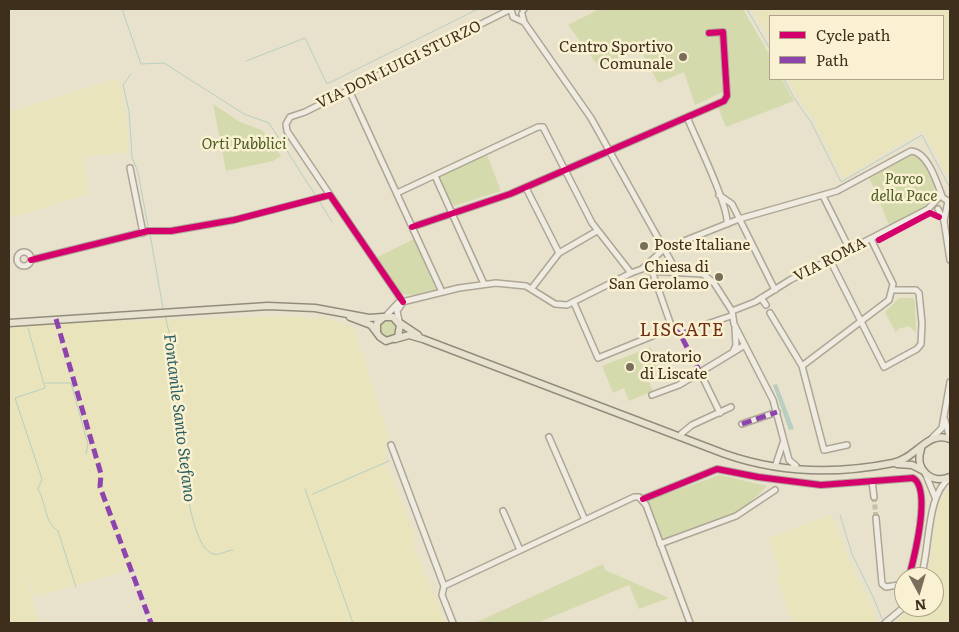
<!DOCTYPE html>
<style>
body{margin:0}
#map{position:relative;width:959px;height:632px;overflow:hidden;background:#e8e2cc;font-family:Literata,serif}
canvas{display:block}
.frame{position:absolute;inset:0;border:10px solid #3d2f1c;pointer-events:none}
.legend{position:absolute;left:769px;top:15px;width:175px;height:65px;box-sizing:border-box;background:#faf1d2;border:1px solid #aea389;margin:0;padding:6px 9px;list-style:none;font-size:15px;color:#3d2f1c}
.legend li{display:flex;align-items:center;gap:10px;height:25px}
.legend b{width:25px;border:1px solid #aea389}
.north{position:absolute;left:894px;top:567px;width:50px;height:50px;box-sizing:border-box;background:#faf1d2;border:1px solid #aea389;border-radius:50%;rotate:174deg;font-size:14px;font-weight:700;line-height:20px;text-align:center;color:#3d2f1c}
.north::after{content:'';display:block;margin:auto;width:18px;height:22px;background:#796e5a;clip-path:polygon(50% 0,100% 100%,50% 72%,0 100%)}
</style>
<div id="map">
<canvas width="959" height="632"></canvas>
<div class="frame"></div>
<ul class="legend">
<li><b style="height:6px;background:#d6006c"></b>Cycle path</li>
<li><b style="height:6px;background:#8e44ad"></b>Path</li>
</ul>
<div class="north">N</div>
</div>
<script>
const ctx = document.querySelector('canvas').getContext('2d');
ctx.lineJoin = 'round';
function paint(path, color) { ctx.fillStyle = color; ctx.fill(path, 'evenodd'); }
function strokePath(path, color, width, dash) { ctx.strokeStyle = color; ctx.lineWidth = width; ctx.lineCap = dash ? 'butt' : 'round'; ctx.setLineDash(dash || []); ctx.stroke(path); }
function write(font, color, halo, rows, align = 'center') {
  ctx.font = font + ' Literata,serif'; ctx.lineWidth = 5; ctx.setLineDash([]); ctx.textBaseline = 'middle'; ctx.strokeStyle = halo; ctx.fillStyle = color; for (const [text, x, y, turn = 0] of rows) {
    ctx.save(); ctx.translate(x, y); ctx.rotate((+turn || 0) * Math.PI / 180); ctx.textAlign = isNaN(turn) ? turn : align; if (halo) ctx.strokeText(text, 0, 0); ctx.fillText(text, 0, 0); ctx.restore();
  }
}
paint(new Path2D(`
 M751,9h199v171l-27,-50 -80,48 -32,-64 -14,-18 -8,-17h154v-63h-173v22z
 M119,78l7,34 3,40 -45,5 5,37 -80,24v-106z
 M286,316l42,3 26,9 36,112 -4,2v20l28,71 1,17 31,73h-291l-20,-55 -100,29 -10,-26 14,52h-30v-296l43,-4 4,2 19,69 2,-1 -17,-65 2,-5z
 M950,487v136h-56l18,-16h22v-30h-7l13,-77z
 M831,514l26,64 11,17 9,26 -7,2h-77l-17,-47 5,-2 -13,-35z`), '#e9e4bb');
paint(new Path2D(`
 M599,9h144l27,47v23h12l12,22 -68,26 -8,-20 5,-15 -28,13 -11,-33 -26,11 -19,-36 -40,20 -31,-42z
 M213,104l27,18 22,8 19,26 -8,5 -47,10z
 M911,153c9,2 12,9 16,16 22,36 -10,44 -37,58l-21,-50z
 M487,155l14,36 -48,15 -14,-29z
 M414,239l22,51c-43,12 -38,2 -61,-32z
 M899,298h14l2,4 1,31 -7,-7 -11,3 -2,4 -11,-21z
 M380 328a9 9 0 1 1 18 0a9 9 0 1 1-18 0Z
 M651,347l8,20 -11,5 3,5 -3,2 5,12 -24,10 -5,-13 -11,5 -11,-27z
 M720,475l47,11 -26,25 -79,30 -16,-40z
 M603,564l2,6 64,28 -30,11 -10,-24 -92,38h-62z`), '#d5daad');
paint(new Path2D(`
 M777,384l17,45 -5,1 -16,-45z`), '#b8cec2');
strokePath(new Path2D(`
 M122,9l19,55 23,-1 80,51 25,9 47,73
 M747,9l23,40
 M246,61l59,-23 22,46 151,-75
 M131,74l-8,11 6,26 3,46 6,15 10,54
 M784,79l10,19 17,24 30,60 81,-47 28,53
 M318,199l14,23
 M150,234l13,74
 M165,315c2,12 7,25 9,37 4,36 7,186 37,201 8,4 15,-3 22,-3
 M28,328l17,60 -30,10 27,81 -4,10c8,13 6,33 20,42l18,56
 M45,383h26l17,61 -2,10
 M305,489l48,134
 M313,494l76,-33
 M840,515l12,39 22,45 8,20`), '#b8cec2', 1);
strokePath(new Path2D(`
 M874,497l2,21`), '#c6bea9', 5, [5, 2.5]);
const minor = new Path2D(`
 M523,10l1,-1
 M524,22l67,96 86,154
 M349,90l93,202
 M687,117c8,20 42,89 40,107
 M130,168l13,65
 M435,176l49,108
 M526,188l33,65
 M397,193l141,-66h5l49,96 39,50
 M330,195l-43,-64 -1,-7 4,-7 15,-5 206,-103 2,8 11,5 -2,-8
 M719,195l13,9 43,86
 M823,196l27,54
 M938,209l6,12 6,39
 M412,227l98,-33 214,-93 3,-5 -4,-64 -14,1
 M664,249l75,-30 98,-28 74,-40c17,1 26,32 31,45
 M17 259a7 7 0 1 1 14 0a7 7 0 1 1-14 0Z
 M31,260l117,-29h23l63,-11 96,-25 73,107
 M830,260l54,107 33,-18 4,-5 1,-21 -3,-30 -3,-3h-23
 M649,271l54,3 11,9 18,28
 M532,288l27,-35 38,-22
 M761,298l5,7
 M574,303l24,55 74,-30 -20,-57v-9
 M732,311l23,-9 35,-22 138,-71 12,-13 8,5 -4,20
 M732,311l2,13 39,76 16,60 7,6
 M770,313l32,53 22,84 23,-5
 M386,316l12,-13 61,-15 37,-5 30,3 29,18 12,1 64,-32 11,-4 22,-20
 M399,321l-2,-10 6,-9
 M704,325l27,-9
 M733,352l3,-7 -1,-16
 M802,366l87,-66 4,-16 -22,-45
 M700,372l20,41
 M652,395l27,-10 66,-40
 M945,420l5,19
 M742,424l35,-12
 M681,434l11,-9 39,-18
 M549,437l36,83
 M932,438l10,-10 8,-46
 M391,445l53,141
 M776,464l7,-21
 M926,475l9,22
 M872,481l2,16
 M643,499l74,-30 41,8 63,8 92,-7c19,11 1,80 -4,99
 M503,511l17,39
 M876,518l6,66 4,3 18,-3
 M660,544l76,-28 39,-26
 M921,577c9,-27 5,-83 29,-99
 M444,586l190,-89h5l7,8 44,118
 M444,586l-2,9 11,28
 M885,623l19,-16`);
const major = new Path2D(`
 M350,317l21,8 9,12 6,4 12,-4 2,-12 -7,-8h-9l-7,6v10
 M9,323l259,-17 47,2 54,10 14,-1
 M400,323l18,12
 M395,339l14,-4 14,4 302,115c54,19 113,20 168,9 24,-5 34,-33 57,-24
 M921,449c-7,20 10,36 29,28
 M897,464l15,1 10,5`);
strokePath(minor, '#ada696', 8);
strokePath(major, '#938c7c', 9);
strokePath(minor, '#efebe0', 5);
strokePath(major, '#e7e2d0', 6);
strokePath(new Path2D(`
 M56,319l45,155 -1,13 51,136
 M672,328l8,6 20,38
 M680,334l24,-9
 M742,424l35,-12`), '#8e44ad', 5, [10, 5]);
strokePath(new Path2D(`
 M412,227l98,-33 214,-93 3,-5 -4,-64 -14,1
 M879,240l51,-27 9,4
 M31,260l117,-29h23l63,-11 96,-25 73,107
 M643,499l74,-30 41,8 63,8 92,-7c19,11 1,80 -4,99`), '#d6006c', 6);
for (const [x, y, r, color] of [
 [683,57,5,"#796e5a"],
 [644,246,5,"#796e5a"],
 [719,277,5,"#796e5a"],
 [630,367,5,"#796e5a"]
]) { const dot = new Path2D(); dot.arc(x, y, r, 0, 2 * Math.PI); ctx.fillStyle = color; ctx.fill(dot); strokePath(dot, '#faf1d2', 2); }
write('15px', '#3d2f1c', '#faf1d2', [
 ["Centro Sportivo",673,48],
 ["Comunale",673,65],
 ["Poste Italiane",654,246,"left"],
 ["Chiesa di",709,268],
 ["San Gerolamo",709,285],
 ["Oratorio",640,358,"left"],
 ["di Liscate",640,375,"left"]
], 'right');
write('15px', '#3d2f1c', '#faf1d2', [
 ["VIA DON LUIGI STURZO",399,65,-26],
 ["VIA ROMA",830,260,-27]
]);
write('italic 15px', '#485c20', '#faf1d2', [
 ["Orti Pubblici",244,145],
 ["Parco",904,180],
 ["della Pace",904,197]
]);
write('italic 16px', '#295e5f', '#faf1d2', [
 ["Fontanile Santo Stefano",179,418,83]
]);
ctx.letterSpacing = '1px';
write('18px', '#6f3016', '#faf1d2', [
 ["LISCATE",682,331]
]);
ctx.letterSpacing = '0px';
</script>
